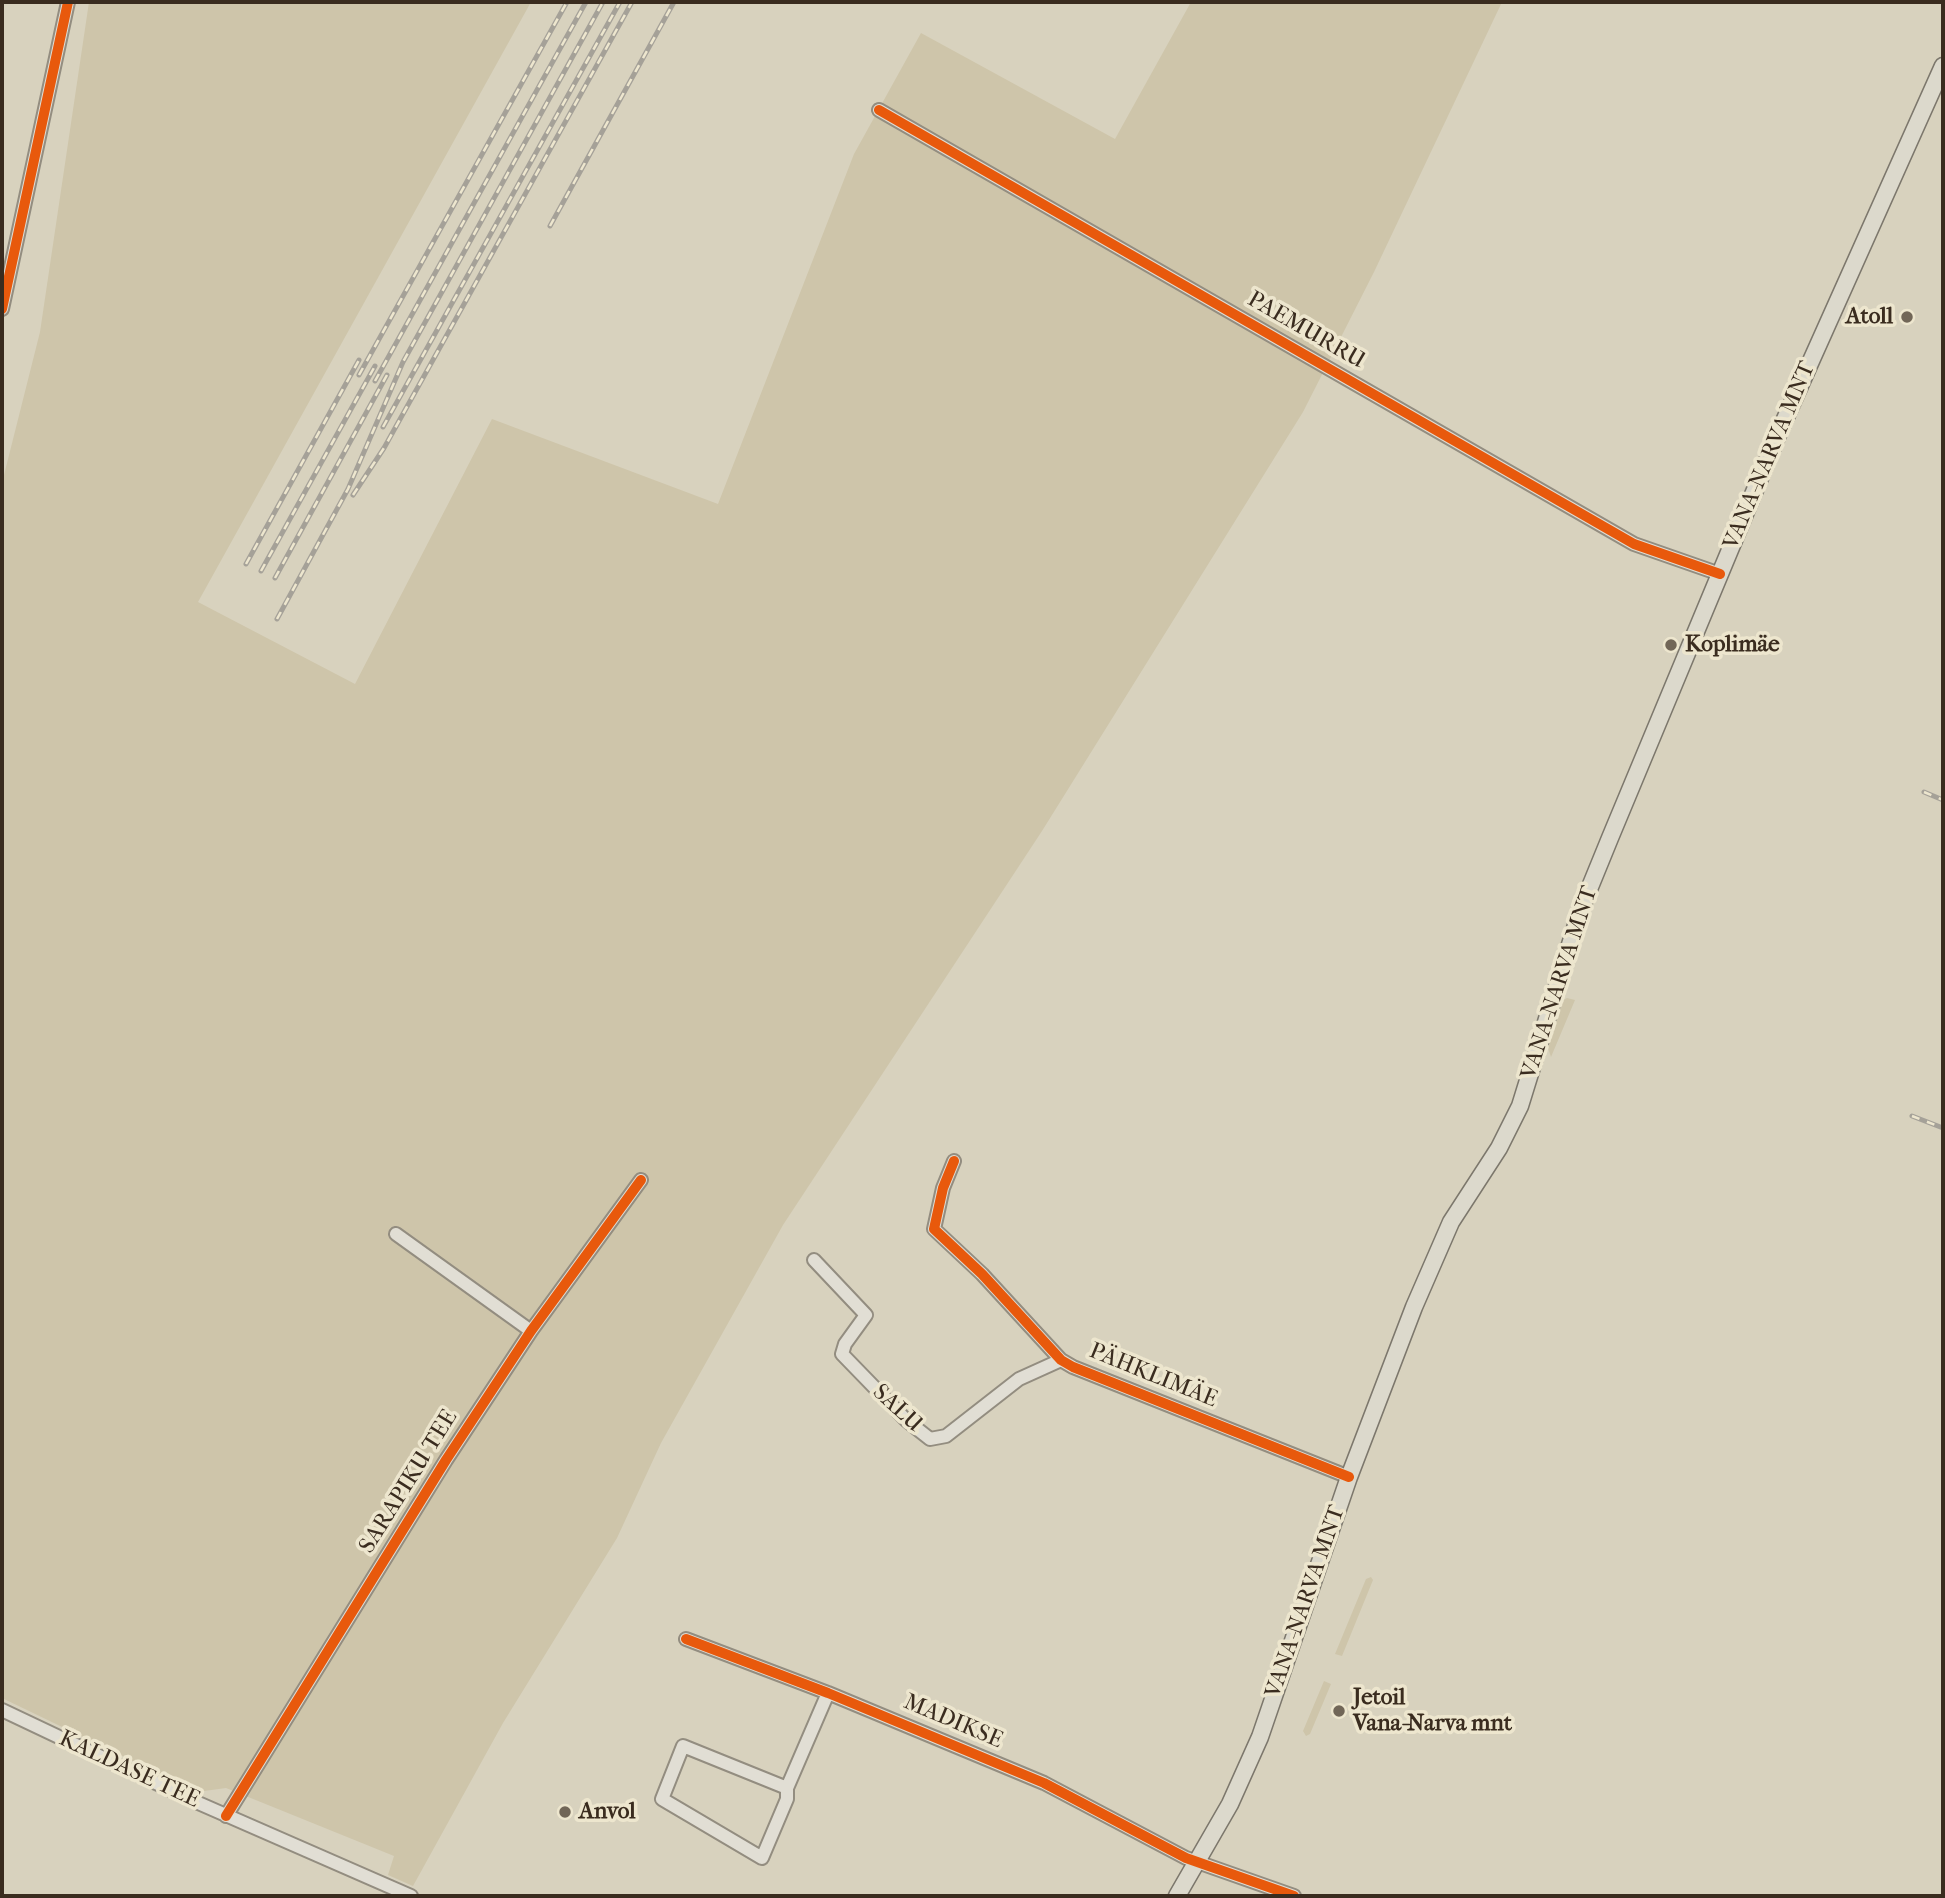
<!DOCTYPE html>
<meta charset="utf-8">
<style>
body{margin:0}
#map{position:relative;width:1945px;height:1898px;overflow:hidden;background:#d8d2be;font-family:"IM FELL French Canon",serif}
canvas{display:block}
.frame{position:absolute;inset:0;border:4px solid #3a2c1f;pointer-events:none}
</style>
<div id="map">
<canvas width="1945" height="1898"></canvas>
<div class="frame"></div>
</div>
<script>
const ctx = document.querySelector('canvas').getContext('2d');
ctx.lineJoin = 'round';
function paint(path, color) { ctx.fillStyle = color; ctx.fill(path, 'evenodd'); }
function strokePath(path, color, width, dash) { ctx.strokeStyle = color; ctx.lineWidth = width; ctx.lineCap = dash ? 'butt' : 'round'; ctx.setLineDash(dash || []); ctx.stroke(path); }
function write(font, color, halo, rows, align = 'center') {
  ctx.font = font + ' "IM FELL French Canon",serif'; ctx.lineWidth = 7; ctx.setLineDash([]); ctx.textBaseline = 'middle'; ctx.strokeStyle = halo; ctx.fillStyle = color; for (const [text, x, y, turn = 0] of rows) {
    ctx.save(); ctx.translate(x, y); ctx.rotate((+turn || 0) * Math.PI / 180); ctx.textAlign = isNaN(turn) ? turn : align; if (halo) ctx.strokeText(text, 0, 0); ctx.fillText(text, 0, 0); ctx.restore();
  }
}
paint(new Path2D(`
 M89,2h442l-333,600 157,82 137,-265 226,85 136,-350 67,-121 194,106 76,-137h311l-128,270 -71,140 -261,419 -259,394 -122,218 -44,95 -114,185 -90,163 -25,-11 6,-19 -168,-68 -29,4 -195,-94v-1215l38,-151z
 M1567,998l8,2 -24,57 -3,-9 15,-48z
 M1371,1577l2,3 -31,76 -7,-2 31,-75z
 M1324,1681l7,3 -21,50 -4,2 -3,-5z`), '#cec5aa');
const minor = new Path2D(`
 M879,110l755,434 86,30
 M2,309l66,-307
 M954,1161l-11,27 -9,41 48,45 79,86 12,7 276,110
 M396,1234l135,97
 M814,1260l52,55 -21,29 -3,10 64,66 24,19 16,-3 73,-57 42,-19
 M686,1639l142,54 216,90 142,75 108,38
 M2,1710l194,92 215,94
 M787,1788v11l-25,59 -100,-59 21,-53 104,42 41,-95
 M226,1816l220,-356 85,-129 110,-151`);
const major = new Path2D(`
 M1177,1896l53,-92 30,-67 89,-260 65,-170 37,-85 48,-74 21,-42 61,-197 29,-71 167,-401 166,-371`);
strokePath(minor, '#938d80', 16);
strokePath(major, '#7c776c', 19);
strokePath(minor, '#e1ded4', 12);
strokePath(major, '#dcd9cc', 16);
const rail = new Path2D(`
 M550,226l124,-224
 M359,375l208,-373
 M375,381l211,-379
 M383,427l237,-425
 M353,495l31,-47 248,-446
 M246,564l113,-204
 M261,571l114,-205
 M275,578l112,-203
 M277,619l71,-130 55,-127 200,-360
 M1924,792l19,8
 M1912,1116l31,12`);
strokePath(rail, '#a5a198', 5);
strokePath(rail, '#ede6ce', 2.5, [8]);
strokePath(new Path2D(`
 M879,110l755,434 86,30
 M2,309l66,-307
 M954,1161l-11,27 -9,41 48,45 79,86 12,7 276,110
 M686,1639l142,54 216,90 142,75 108,38
 M226,1816l220,-356 85,-129 110,-151`), '#e8590c', 10);
for (const [x, y, r, color] of [
 [1907,317,7,"#716657"],
 [1671,645,7,"#716657"],
 [1339,1711,7,"#716657"],
 [565,1812,7,"#716657"]
]) { const dot = new Path2D(); dot.arc(x, y, r, 0, 2 * Math.PI); ctx.fillStyle = color; ctx.fill(dot); strokePath(dot, '#ede6ce', 2.5); }
write('bold 23px', '#3a2c1f', '#ede6ce', [
 ["Atoll",1893,317,"right"],
 ["Koplimäe",1685,645],
 ["Jetoil",1353,1698],
 ["Vana-Narva mnt",1353,1724],
 ["Anvol",579,1812]
], 'left');
write('23px', '#3a2c1f', '#ede6ce', [
 ["PAEMURRU",1306,331,30],
 ["VANA-NARVA MNT",1770,456,-67],
 ["VANA-NARVA MNT",1560,983,-72],
 ["PÄHKLIMÄE",1153,1376,22],
 ["SALU",897,1409,43],
 ["SARAPIKU TEE",409,1482,-58],
 ["VANA-NARVA MNT",1306,1602,-71],
 ["MADIKSE",953,1722,23],
 ["KALDASE TEE",129,1770,25]
]);
</script>
